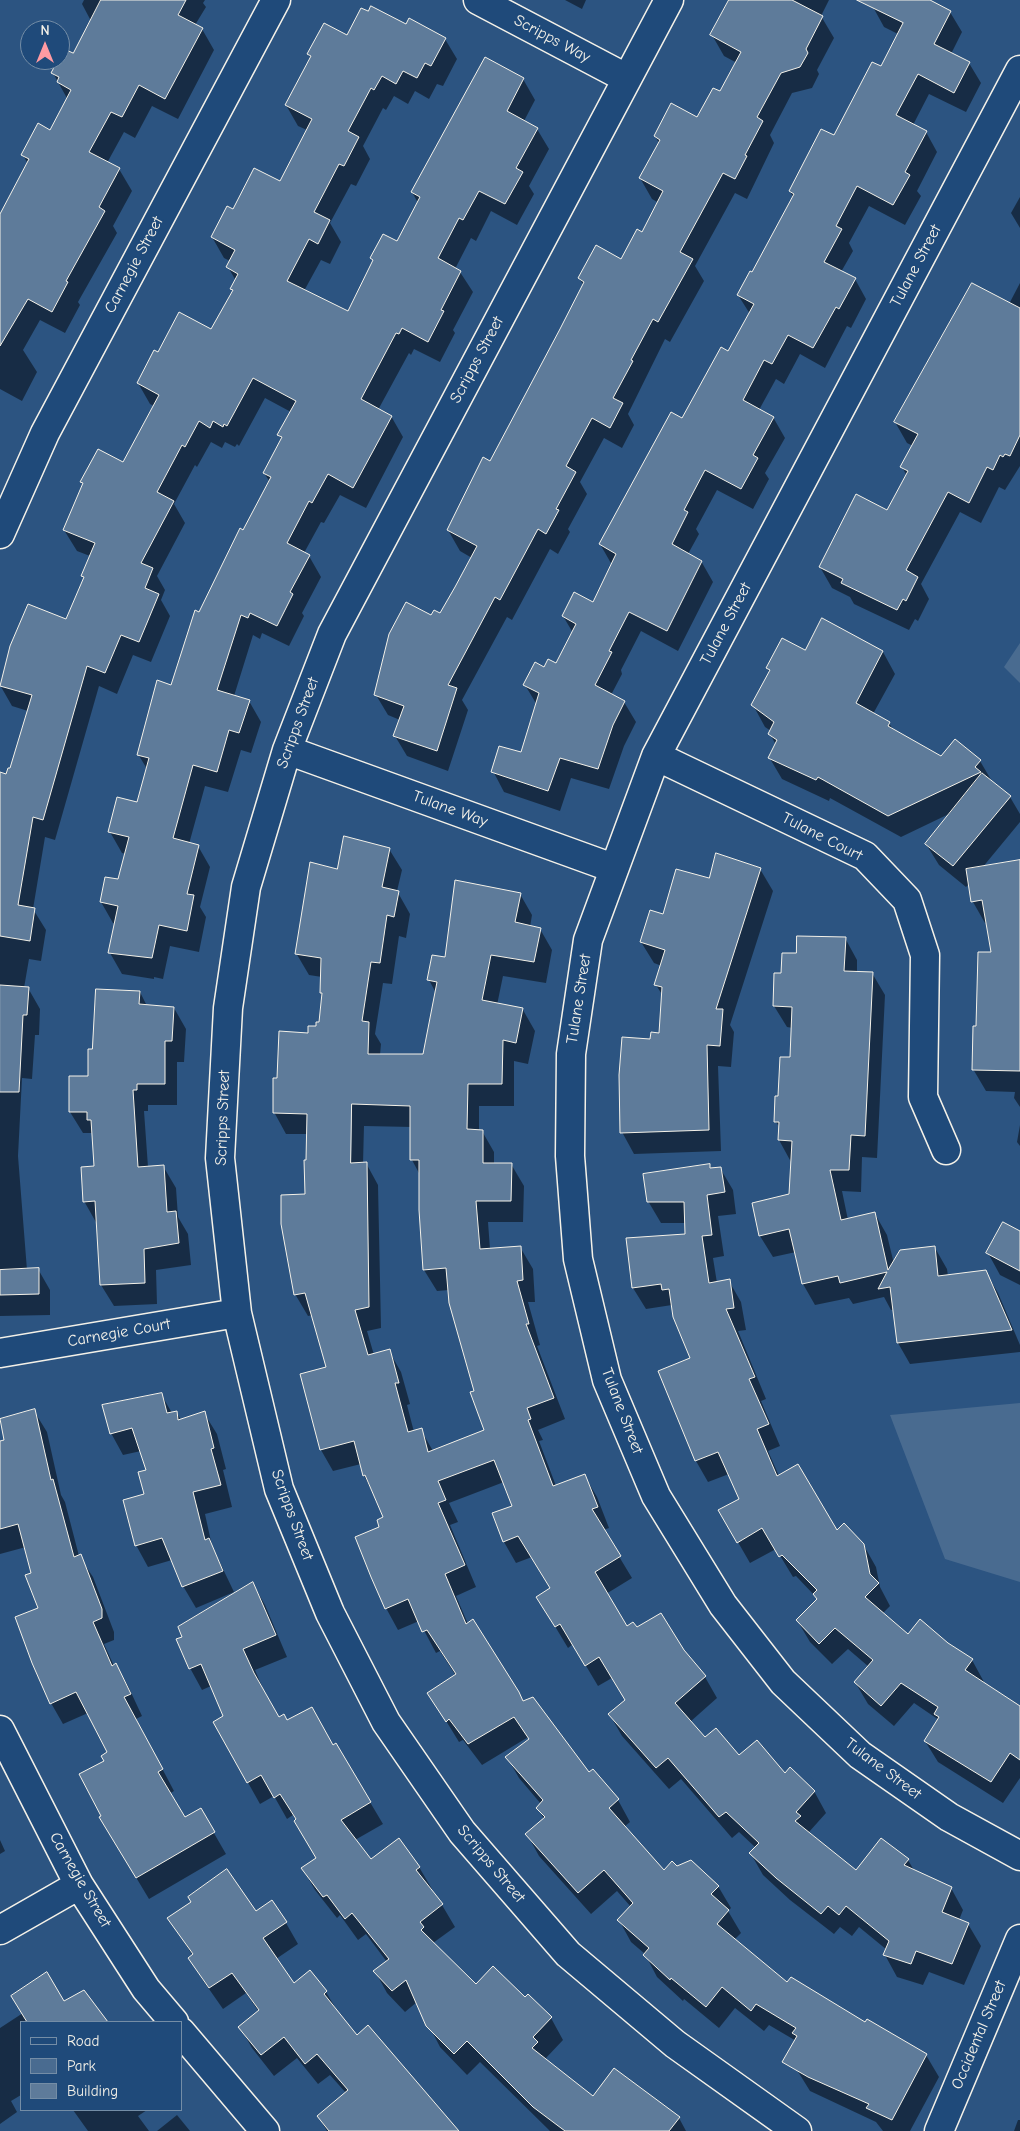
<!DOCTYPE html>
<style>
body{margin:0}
#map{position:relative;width:1020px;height:2131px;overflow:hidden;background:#2c5481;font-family:"Comic Neue",sans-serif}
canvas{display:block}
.legend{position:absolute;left:20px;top:2021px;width:162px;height:90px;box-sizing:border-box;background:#1f4a7a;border:1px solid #748da6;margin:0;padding:6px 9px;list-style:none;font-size:15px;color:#f4f1e8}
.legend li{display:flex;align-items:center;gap:10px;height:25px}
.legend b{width:25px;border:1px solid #748da6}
.north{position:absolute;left:20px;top:20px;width:50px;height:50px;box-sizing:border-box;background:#1f4a7a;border:1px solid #748da6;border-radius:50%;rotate:0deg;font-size:14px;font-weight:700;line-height:20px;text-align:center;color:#f4f1e8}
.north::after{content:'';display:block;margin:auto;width:18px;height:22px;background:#ff9aa2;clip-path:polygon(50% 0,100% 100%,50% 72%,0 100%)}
</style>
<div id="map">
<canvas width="1020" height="2131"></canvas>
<ul class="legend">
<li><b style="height:6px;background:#1f4a7a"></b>Road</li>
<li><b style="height:14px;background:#496b90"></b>Park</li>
<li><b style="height:14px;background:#5e7b9a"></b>Building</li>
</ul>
<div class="north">N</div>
</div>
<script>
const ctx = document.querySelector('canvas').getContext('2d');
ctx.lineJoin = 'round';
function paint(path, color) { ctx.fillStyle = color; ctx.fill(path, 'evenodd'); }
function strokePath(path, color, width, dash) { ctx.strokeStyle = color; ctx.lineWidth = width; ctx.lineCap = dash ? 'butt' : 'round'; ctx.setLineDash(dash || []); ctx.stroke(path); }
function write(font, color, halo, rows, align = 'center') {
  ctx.font = font + ' "Comic Neue",sans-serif'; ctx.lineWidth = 4; ctx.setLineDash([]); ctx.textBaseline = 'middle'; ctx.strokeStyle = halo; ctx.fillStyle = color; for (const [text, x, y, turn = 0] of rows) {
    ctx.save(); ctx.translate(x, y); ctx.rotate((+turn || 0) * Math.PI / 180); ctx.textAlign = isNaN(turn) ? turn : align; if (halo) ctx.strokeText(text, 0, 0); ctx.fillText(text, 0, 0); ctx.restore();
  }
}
paint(new Path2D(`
 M1020,643v40l-16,-16z
 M1020,1403v179l-75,-23 -55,-144z`), '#496b90');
paint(new Path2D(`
 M84,0h121l-2,3 3,4 -11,18 7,4 12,21 -36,69 -26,-13 -17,32 -11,-6 -17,31 12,6 13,22 -19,35 4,7 -39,69 2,3 -15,28 -25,-13 -17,30 14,22 -15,29 -22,-12v-172l28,-53 -5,-9 28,-24 17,-31 -15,-27 11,-22 9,3 18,-33 -9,-17z
 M565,0h21l-4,9z
 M731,0h98l-8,16 13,22 -17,32 2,4 -7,14 -20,5 -22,42 4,8 -27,56 -12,-6 -40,73 9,15 -34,61 -5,-3 -37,75 6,11 -12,23 -18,-10 -24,44 7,12 -19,35 2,3 -12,22 -8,-5 -38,71 -5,-3 -45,83 6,10 -20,61 -41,-15 -12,-20 5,-16 -12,-5 -12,-20 56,-78 9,-2 31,-57 -12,-7 -12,-21 43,-67 93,-177 -5,-8 43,-17 21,-27 16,-31 -7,-4 -12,-21 19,-35 -4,-7 43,-17 22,-26 17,-30 -13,-7 -12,-21z
 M876,0h51l23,12 12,20 -11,22 18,9 12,20 -15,29 -37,-18 -16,31 13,7 11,20 -20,39 4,5 -16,29 -36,-19 -20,37 4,8 -12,21 14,7 11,20 -15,29 -4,-2 -22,42 -25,-14 -16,30 -8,-5 -17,31 14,7 12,21 -20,35 4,6 -16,30 -36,-19 -21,39 3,5 -11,20 13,7 12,21 -35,69 -37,-20 -20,39 1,4 -11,21 13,7 12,20 -12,24 -15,43 -38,-11 -11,33 -56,-19 -11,-21 28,-18 16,-48 -12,-20 19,-17 12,-4 17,-31 -10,-17 31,-12 18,-39 -12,-21 129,-191 21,-39 -12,-19 14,-21 41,-77 -3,-6 45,-54 46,-69 17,-34 -14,-7 -11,-20z
 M406,25l39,14 12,20 -14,27 -6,-2 -8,15 -14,-8 -7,13 -14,-8 -8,14 -3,-2 -20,38 7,13 -14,27 -5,-2 -21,39 11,19 -11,22 -9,-4 -17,31 45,22 24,-52 -1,-3 25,-15 21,-40 -6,-11 111,-113 12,21 -11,21 13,8 12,20 -20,37 5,8 -17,31 -26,-14 -15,30 -5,-3 -16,31 5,3 13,20 -20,38 2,3 -15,29 -26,-13 -3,6 -2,-2 -31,57 13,6 12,21 -37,71 -26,-13 -16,28 -3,-1 -17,31 5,3 12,21 -19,36 2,3 -15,30 -27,-13 -2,6 -7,-4 -19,61 15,5 12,21 -10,31 -10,-3 -13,42 -23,-6 -16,58 9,2 12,21 -10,40 6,10 -7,35 -29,-6 -7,33 -9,-2v2l-32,-5 -12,-21 6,-29 -3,-1 -12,-21 18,-21 7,-27 -4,-1 -12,-21 28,-29 9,-34 -9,-15 34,-67 28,-73 70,-132 -6,-9 18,-33 -3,-5 12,-23 -26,-14 -26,48 -2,-2 -2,3 -10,-5 -3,6 -11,-6 -14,25 -2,-2 -21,39 11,19 -28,53 8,14 -4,10 9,16 -19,46 -18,-7 -16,39 -18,-8 -44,154 -10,-3 -12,72 13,21 -5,31 -12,-2 -5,29h4l12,21 -1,26h-4l-3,44 -10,-1 -4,78 9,114 11,-1 12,21v25l-50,1v-542l7,2 4,-6 17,-59 -16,-5 -12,-21 12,-39 55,-25 17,-42 -2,-3 8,-20 -13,-5 -13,-21 20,-45 -2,-3 41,-18 31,-58 -4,-2 -12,-21 20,-30 54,-22 22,-39 -2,-3 4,-8 -8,-14 2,-6 -6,-3 -12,-21 21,-26 47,-28 27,-53 -9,-4 -12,-21 25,-47 -3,-4 39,-17z
 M1020,197v31l-9,-15z
 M1020,283v183l-15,24 -6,-3 -18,36 -21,-11 -39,72 8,15 -11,22 -3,-2 -6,11 -55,-26 -4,-7 -18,-9 -12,-21 67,-55 20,-36 -5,-9 11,-21 -6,-3 -12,-21 114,-118z
 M822,620l61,32 12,22 -22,40 16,9 5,8 47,26 39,4 13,22 17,14 10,17v8l-38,46 38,-6v245l-6,-9 1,-6 -29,-1 -13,-22 4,-42 15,-74 -5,-30h-2l-12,-21 -3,-19 -4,4 -27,-22 -13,-21 25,-31 -50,24 -71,-39 -1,3 -47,-22 -13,-22 7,-12 -6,-11 1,-3 -6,-4 -12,-22 17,-32 -3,-5 38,-16z
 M389,849l13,21 -5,21 13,23 -4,24 -7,-2 -7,48 -9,-1 -8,51 6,10 -1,11h44l12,-62 -7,-13 17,-21 74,-65 12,21 -2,12 10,2 12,21 -6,33 -43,-7 -6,29 26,5 12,21 -7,33 -14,-3v45h-35v25h3l12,21v12h17l13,22 -1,36h-35l2,27 30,-2 13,22 2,33h-7l12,43 -3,1 28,73 -27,11 5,10 -4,1 17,45 28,-11 13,22 12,31 -6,2 29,48 -26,16 21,34 9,1 47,22 22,26 12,21 -27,24 15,17 34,18 46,17 29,17 12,22 -17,19 47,40 52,-12 7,12 36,16 12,22 -4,10 9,4 13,22 -17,39 -35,-13 -6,13 -26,-8 -12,-22 2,-5 -28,-23 -7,9 -12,-9 -6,7 -44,-34 -27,-25 -12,-21 5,-6 -17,-16 -7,6 -51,-59 -12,10 -47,-53 -12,-21 16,-14 -14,-23 -14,8 -25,-42 -5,4 -18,-30 1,-29 -19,-32 -16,6 -12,-21 10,-36 -10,-24 -55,21 9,19 -8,3 26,62 -20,9 12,28 56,78 65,71 4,-2 25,29 12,22 -6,5 40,45 13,-5 41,19 13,22 -3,3 13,22 -7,7 54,44 138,71 13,22 -29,54h-27l-7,-9 -66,-31 -13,-21 6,-25 -34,-20 -5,6 -29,-23 -16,20 -35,-29 -1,2 -26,-24 -12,-23 -14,-12 -12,-22 12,-13 -14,-16 -26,23 -52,-58 -12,-22 17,-15 -6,-11 3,-4 -22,-26 -12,-21 24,-19 -1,-2 -48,29 -19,-25 -4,2 -30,-49 27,-17 -16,-25 -4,2 -17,-32 -21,9 -12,-22 -5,-81 4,-9 -21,-43 -3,-11 -28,7 -12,-21 6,-83 -14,-52 -5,1 -13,-22 11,-98 2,-62h-22l-12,-22 5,-33 30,-45 11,-11 2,-46 -13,-2 -13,-22 42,-83zM364,1126l48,1v33l8,15 4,95 13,21 12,-1 37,141 -53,20 -12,-21 -7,2 -7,-27 3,-1 -9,-32 -12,-21 -15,4 -7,-24 14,-3 -3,-143 -12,-22 -3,1z
 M760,869l13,22 -43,134 4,7 -3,35 -13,-1 3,85 -87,3 -12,-22 29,-92 9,-6 3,-38 -7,-11 6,-19 -8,-3 -13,-21 22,-27 46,-35z
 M845,938l12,22v13h15l13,22 -8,163 -15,-1 -1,35 -19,-1 6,29 27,-6 12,21 7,29 41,-16 12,21 1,7 37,-5 13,22 22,52v7l-110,12 -12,-21 -4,-33h-3l-7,-13 -31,7 -4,-6 -34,7 -12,-21 -7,-32 -23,5 -13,-21 31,-41v-33l-12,-22 1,-12 -4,-6 3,-25 12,-39 2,-30 -6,-1 -13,-21 8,-31 16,-21z
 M140,992l7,14 27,2 12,21 -2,33h-7v43h-29v6h-4l4,56 15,-1 13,22 2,29 10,17 3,31 -35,5 1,34 -43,2 -13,-21 -4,-61 -13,-23 11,-34 -2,-34h-10l-13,-21 19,-35 4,-27z
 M1020,1125v21l-3,-4z
 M709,1165l3,4 8,-1 13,22 3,24 -18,2 6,40 -11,2 4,25 12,-2 12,21 5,28 -8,1 28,68 -5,2 19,45 -12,5 11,25 57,56 27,12 13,23 4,20 10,19 -7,7 25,22 39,9 25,16 12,22 -1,2 37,24v70l-17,25 -65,-41 -13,-21 14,-21 -25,-17 -20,23 -26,-22 -13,-22 14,-15 -21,-18 -16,15 -22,-22 -13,-22 20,-21 -2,-3 -19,-20 -3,1 -17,-28 -26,14 -30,-52 20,-12 -11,-25 -21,8 -12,-21 -36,-89 32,-14 -20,-53 -26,4 -13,-21 53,-53v-12h-25l-13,-22z
 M1020,1232v53l-20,-10 -12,-22z
 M161,1394l11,19 4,-1 5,8 23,-7 13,21 9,35 -3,1 9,37 -27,7 7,32 22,46 -38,16 -13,-22 -11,-26 -24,7 -12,-22 9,-50 2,-24 -6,-20 -18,4 -12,-22z
 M34,1411l13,21 14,63 4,7 14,54 14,21 21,55v8l-10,4 10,22 2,-1 12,21 14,30 -6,3 38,72 -5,3 15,25 16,-10 26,45 -77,45 -36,-60 -4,-86 -21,-40 -25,11 -12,-21 -12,-94 -13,-62 -26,7v-111l6,-2z
 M253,1584l12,21 22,52 -32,13 11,26 12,23 55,27 3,-1 47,79 -28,16 16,21 48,6 13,22 -2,1 12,15 13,22 -22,16 43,43 49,13 26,19 12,22 -17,18 3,5 44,34 86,21 7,13h-136l-70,-69 -13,13 -27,-28 -23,-45 -12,10 -18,-19 -12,-22 12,-9 -21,-28 -8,6 -18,-25 -3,3 -22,-28 -12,-21 14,-11 -20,-37 -4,-6 -6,4 -13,-23 -14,8 -46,-82 10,-6 -13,-30 -9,4 -12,-22 -7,-31z
 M0,1840l5,11 -5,3z
 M256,1913l30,10 12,21 -22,15 17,26 33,7 13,22 18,22 100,95h-130l-9,-15 28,-23 -16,-18 -12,9 -21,-26 -23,18 -22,-28 -12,-21 19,-15 -13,-19 -23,16 -21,-30 -12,-21 3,-2 -24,-38z
 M64,2003l40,16 2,3h-85v73l-10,6 6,11 -17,12v-96l23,-15z
 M73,2110h74l-9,6 11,15h-61z
 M177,2115l13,16h-33z
 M1018,2120h2v11h-6z`), '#0007');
const building = new Path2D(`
 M101,0h85l-8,15 25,13 -38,71 -26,-14 -17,32 -11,-5 -22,40 31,16 -21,39 6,4 -39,70 2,1 -16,30 -24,-13 -28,47v-132l29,-55 -8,-4 17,-32 12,7 21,-40 -14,-8 2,-5 -8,-4 7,-13h2l4,-11 9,4z
 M729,0h63l31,16 -17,33 2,4 -8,14 -19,6 -24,44 6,4 -18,34 2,1 -12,23 -12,-6 -43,79 13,7 -35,63 -5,-3 -22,41 2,1 -20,37 10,5 -13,25 -18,-10 -26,48 10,6 -20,37 3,1 -13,24 -8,-5 -38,71 -5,-3 -47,88 9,3 -20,63 -44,-15 11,-30 -30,-11 15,-61 17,-32 25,13 3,-5 6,3 15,-26 22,-41 -30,-16 36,-73 7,4 70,-132 24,-47 -6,-4 18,-33 25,14 16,-30 5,3 21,-41 -24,-13 21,-38 -6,-4 17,-33 26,14 16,-29 7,3 21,-39 -31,-17z
 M857,0h73l21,11 -17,33 36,18 -16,31 -36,-19 -22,41 31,16 -22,41 5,3 -17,30 -36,-19 -21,40 6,3 -18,33 32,16 -17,31 -3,-2 -23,41 -25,-13 -16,29 -8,-4 -21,40 31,17 -21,38 5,3 -17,31 -36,-19 -21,40 4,2 -16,32 30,17 -35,70 -38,-19 -20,39 3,1 -17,33 30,16 -12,24 -15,44 -38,-11 -12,33 -57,-19 8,-26 22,6 18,-59 -16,-8 12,-23 9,5 4,-8 8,4 20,-39 -14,-8 12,-24 19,10 23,-48 -17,-10 72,-132 11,6 39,-71 7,4 26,-47 -17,-9 13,-24 2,1 42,-78 -5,-3 32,-62 13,6 38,-73 9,4 22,-43z
 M371,6l35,18 3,-6 37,20 -15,28 -6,-3 -8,15 -14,-7 -7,13 -14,-8 -8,14 -3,-2 -23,43 11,6 -15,29 -5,-2 -25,48 16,8 -12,24 -9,-5 -22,42 61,30 25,-51 -3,-2 13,-24 14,7 23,-44 -9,-5 74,-135 39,21 -17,33 31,17 -22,40 7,4 -18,32 -26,-13 -16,29 -4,-2 -21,40 23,13 -20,39 3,1 -16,31 -26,-14 -3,6 -3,-1 -35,66 31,17 -39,72 -25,-14 -16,29 -3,-2 -22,42 23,12 -20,37 3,2 -16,32 -27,-13 -2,5 -7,-3 -24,75 33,10 -11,33 -10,-3 -12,42 -24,-7 -20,73 26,7 -12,49 7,1 -7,36 -28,-6 -7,33 -44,-5 10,-47 -18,-4 5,-25 13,2 11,-42 -21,-5 9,-35 20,5 12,-44 -12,-3 20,-75 14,5 24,-75 4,2 41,-84 3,2 28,-53 -8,-4 19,-36 -5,-2 19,-34 -43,-23 -26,48 -3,-2 -1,3 -10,-6 -3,7 -11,-7 -14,26 -3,-2 -25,47 17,9 -33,62 12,5 -8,20 14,6 -20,48 -18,-7 -16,38 -18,-7 -44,154 -10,-3 -15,88 17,3 -5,33 -30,-5v-164l6,2 2,-6h2l22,-73 -32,-9 10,-40 18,-42 38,15 18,-42 -3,-1 14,-33 -32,-13 20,-47 -3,-1 18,-33 25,13 36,-67 -22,-12 17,-33 4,2 21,-40 32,17 22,-39 -3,-1 8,-15 -12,-7 9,-17 -24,-13 16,-31 6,3 21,-41 26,13 32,-62 -27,-14 26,-49 -4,-2 17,-31 23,12 14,-27 7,3z
 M972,283l48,25v127l-10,21 -5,-2 -2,3 -3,-2 -7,15 -6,-3 -18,36 -21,-11 -42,78 12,7 -12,24 -3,-2 -6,11 -56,-27 2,-4 -24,-12 37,-73 31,16 21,-39 -8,-4 18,-33 -24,-12z
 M822,618l61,33 -27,52 34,19 -2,4 53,30 14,-17 26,21 -6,7 6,5 -93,44 -70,-39 -2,3 -48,-22 9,-18 -9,-6 6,-12 -23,-17 19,-35 -4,-2 16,-30 23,12z
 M982,773l29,23 -58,70 -28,-22z
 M344,836l46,12 -8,39 17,4 -5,26 -7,-2 -7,48 -9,-1 -9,59 7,1 -1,32h55l14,-72 -10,-2 5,-25 13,2 10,-77 66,13 -6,29 26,6 -7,34 -43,-7 -9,45 41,8 -7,35 -13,-3 -1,44h-34l-1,45 16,1v33h29l-1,38h-35l4,48 41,-3 2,34 -6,1 12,43h-3l28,74 -27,10 4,11 -3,1 25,66 32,-12 13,33 -6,2 29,47 -26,16 32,54 6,-4 4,5 24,-14 23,37 22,26 -31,27 30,34 11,-9 23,27 18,-15 28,33 5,-6 25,24 -19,21 5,4 -6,5 61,49 25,-32 28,21 -5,6 48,22 -10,25 27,11 -17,41 -36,-13 -5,13 -28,-9 6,-14 -43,-35 -7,9 -11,-9 -7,8 -45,-36 -27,-25 10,-10 -33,-31 -7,5 -51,-59 -12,10 -48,-54 17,-14 -26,-43 -14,9 -25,-42 -5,3 -19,-30 14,-9 -32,-52 -15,6 -11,-29 20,-7 -18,-46 -56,21 8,19 -8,3 27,62 -20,9 21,50 7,-5 46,73 4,9 10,-4 56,75 4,-3 26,30 -10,9 55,62 8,-9 5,5 14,-6 28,26 -8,8 18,16 -12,14 70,58 4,-5 74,45 2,-3 60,35 -35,66 -26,-12 3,-4 -61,-27 -26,-15 15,-26 -5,-3 4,-5 -40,-24 -5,7 -29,-24 -16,20 -35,-29 -1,2 -27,-25 6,-7 -32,-28 16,-17 -29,-33 -26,23 -53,-59 20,-17 -9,-9 7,-8 -38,-43 24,-18 -15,-22 -46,27 -19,-25 -3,3 -19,-29 29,-19 -29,-44 -5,2 -14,-33 -23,10 -14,-32 -16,-40 24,-10 -2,-7 6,-3 -18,-42 -2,1 -9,-35 -34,9 -20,-76 26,-7 -21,-74 -11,2 -13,-71v-29l24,-1 -1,-34h2l1,-46 -34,-1v-35h4l2,-47 29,2v-7h8v-4h3l3,-29h-2l1,-35 -26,-4 15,-92 27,7zM352,1104l58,2v54h9v50l4,60 23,-2 3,35 25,88 -4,1 14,38 -56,22 -6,-24 -14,4 -13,-49h4l-9,-34 -22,6 -13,-45 14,-3 -2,-145 -16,1z
 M716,853l45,15 -45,141h7l-3,37 -13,-1 2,85 -89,3 -1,-58 3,-38 28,2 1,-7 8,1 3,-46 -8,-2 11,-35 -25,-8 10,-32 13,4 13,-45 33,9z
 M1020,860v211l-48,-1 1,-44h3l2,-74h13l-9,-52 -11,2 -5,-33z
 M797,936l49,1 -2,34 29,1 -8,164 -14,-1 -2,35h-19l11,50 34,-8 13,58 12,-20 35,-4 3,30 48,-6 26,60 -115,13 -7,-56 -12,2 9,-17 -47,11 -2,-7 -36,8 -13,-55 -30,7 -7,-33 37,-9 3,-53 -14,-1 1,-18h-5l1,-26h3l2,-39h10l2,-50 -19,-1 1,-33h7l1,-20h14z
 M0,985l29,2 -2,28h-4l-4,77h-19z
 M96,989l44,2 -1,13 35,3 -2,34h-7v43h-28v6h-4l5,77 26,-2 3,47 9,-1 3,32 -35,6 1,34 -45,2 -5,-84 -12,1 -2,-35 13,-1 -3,-46h-4v-8h-18v-36h19v-27h4z
 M710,1164v4l11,-1 4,25 -18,3 5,40 -10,1 7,47 21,-4 4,29 -8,1 29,68 -6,2 20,45 -12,5 20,47 21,-12 39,66 7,-7 20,21 6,30 9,9 -14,14 43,37 12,-15 28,24 25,16 -8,11 55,36v54l-10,-7 -19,29 -67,-41 15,-24 -5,-3 4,-7 -37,-24 -20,23 -27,-24 19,-22 -38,-32 -16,16 -23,-24 21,-21 -4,-5 4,-4 -35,-35 -3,2 -17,-29 -25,15 -19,-33 21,-11 -21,-47 -23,9 -37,-90 32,-13 -17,-41 -4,-28 -7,1 -1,-6 -29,4 -6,-50 59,-4 -1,-32h-37l-4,-28z
 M1003,1222l17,9v40l-34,-18z
 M39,1268v26l-39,1v-25z
 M162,1393l5,20 10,-2 1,9 27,-9 9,37 -3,1 10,36 -28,7 12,48 4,-2 14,33 -41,16 -20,-49 -27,8 -12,-46 21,-6 -6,-22 8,-2 -14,-42 -22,6 -8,-29z
 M35,1409l16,71 2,-1 21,78 7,-3 21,55v9l-9,4 19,44 4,-3 15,31 -7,3 39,72 -5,3 27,45 16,-9 14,24 -79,46 -37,-61 2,-1 -22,-42 25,-13 -3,-5 6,-4 -31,-60 -26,12 -18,-41 -17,-46 23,-9 -13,-33 6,-2 -13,-49 -18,5v-88l4,-1 -4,-21z
 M253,1582l23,53 -33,14 11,24 25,44 5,-3 3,6 25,-13 21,38 3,-2 35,59 -30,18 30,39 28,-21 21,29 -4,3 27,34 -23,18 4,5 -3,3 55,54 17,-18 32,31 3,-3 24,23 -19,20 5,5 -6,6 61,48 21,-28 66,49 -11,14h-104l-32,-24 -66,-66 -13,13 -28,-28 -20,-46 -14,11 -19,-20 16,-12 -37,-46 -7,6 -18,-24 -4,2 -22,-29 15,-10 -22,-37 2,-2 -16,-25 -6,4 -13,-23 -14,8 -34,-61 10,-6 -22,-52 -12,5 -13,-30 6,-2 -4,-10z
 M227,1869l29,42 16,-11 15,22 -24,16 31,45 16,-13 17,21 -3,3 33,41 11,-10 91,106h-130l-12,-15 31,-26 -31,-36 -12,10 -21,-27 -23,18 -23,-28 21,-17 -27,-37 -23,15 -21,-30 5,-4 -26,-36 24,-16 -3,-5z
 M47,1972l17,29 20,-11 24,32h-81l-16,-26z`);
paint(building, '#5e7b9a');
strokePath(building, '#f4f1e8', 1);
const minor = new Path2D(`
 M478,0l148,78
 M669,0l-337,634 -45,116 -41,137 -18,121 -8,150 17,155 42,176 51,124 56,109 76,110 106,122 107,90 122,87
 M1020,70l-364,686 -68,184 -17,114 -1,102 8,103 29,121 49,116 67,109 60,77 77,73 89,62 71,39
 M0,534l45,-101 231,-433
 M287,750l326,118
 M656,756l209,100 42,44 18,55 -2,142 23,53
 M0,1353l237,-40
 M0,1730l79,155 67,104 28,33
 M0,1930l79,-45
 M181,2032l84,99
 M939,2131l81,-192`);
strokePath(minor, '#f4f1e8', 31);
strokePath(minor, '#1f4a7a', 28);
write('16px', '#f4f1e8', '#1f4a7a', [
 ["Scripps Way",552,39,28],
 ["Carnegie Street",134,265,-62],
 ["Tulane Street",916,266,-62],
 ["Scripps Street",477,360,-62],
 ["Tulane Street",726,624,-62],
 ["Scripps Street",298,723,-70],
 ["Tulane Way",450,809,20],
 ["Tulane Court",822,837,27],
 ["Tulane Street",579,999,-81],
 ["Scripps Street",223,1118,-88],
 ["Carnegie Court",119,1333,-10],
 ["Tulane Street",622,1411,69],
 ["Scripps Street",292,1515,70],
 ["Tulane Street",883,1769,37],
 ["Scripps Street",491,1864,50],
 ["Carnegie Street",80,1880,60],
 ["Occidental Street",979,2035,-67]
]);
</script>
